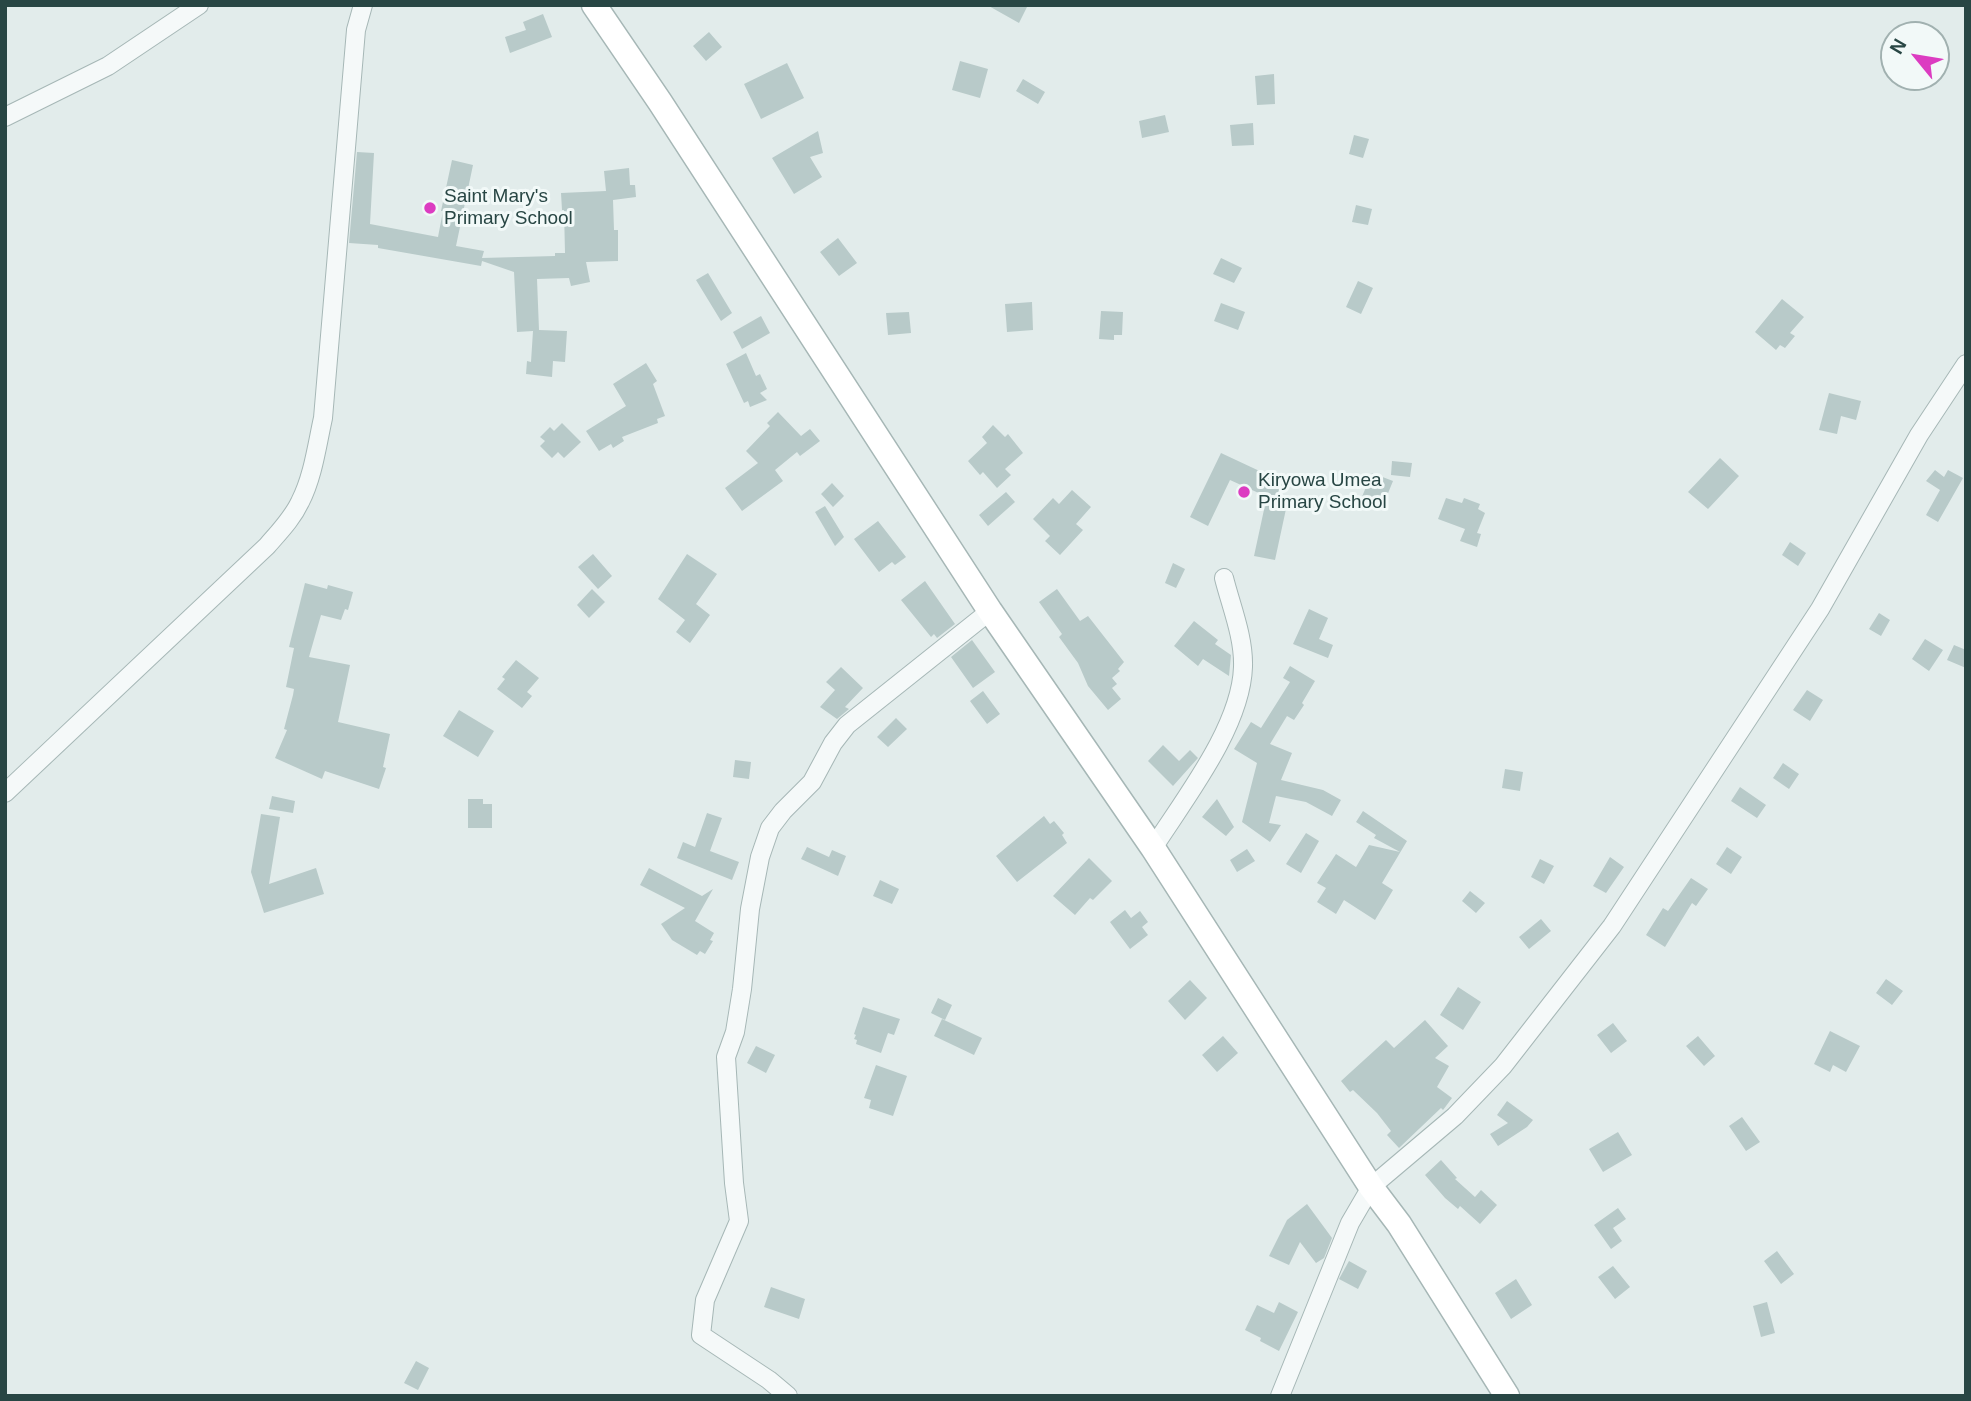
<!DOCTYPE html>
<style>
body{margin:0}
#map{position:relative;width:1971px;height:1401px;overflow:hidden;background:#e2eceb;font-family:Helvetica,sans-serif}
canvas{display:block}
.frame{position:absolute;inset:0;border:7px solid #284644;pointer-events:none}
.north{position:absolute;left:1880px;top:21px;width:70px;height:70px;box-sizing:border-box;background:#f2f9f8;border:2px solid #a1b1b0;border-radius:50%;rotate:300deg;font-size:19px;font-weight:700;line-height:28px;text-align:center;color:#284644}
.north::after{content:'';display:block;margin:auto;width:24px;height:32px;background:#dc3cc1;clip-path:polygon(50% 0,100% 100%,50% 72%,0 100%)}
</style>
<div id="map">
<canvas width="1971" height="1401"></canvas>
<div class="frame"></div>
<div class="north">N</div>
</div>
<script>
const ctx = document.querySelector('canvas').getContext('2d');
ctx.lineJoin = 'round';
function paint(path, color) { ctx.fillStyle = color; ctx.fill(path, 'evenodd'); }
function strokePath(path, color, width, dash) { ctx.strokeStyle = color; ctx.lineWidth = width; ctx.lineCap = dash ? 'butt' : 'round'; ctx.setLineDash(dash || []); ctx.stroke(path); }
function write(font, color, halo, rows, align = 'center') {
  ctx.font = font + ' Helvetica,sans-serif'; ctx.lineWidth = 6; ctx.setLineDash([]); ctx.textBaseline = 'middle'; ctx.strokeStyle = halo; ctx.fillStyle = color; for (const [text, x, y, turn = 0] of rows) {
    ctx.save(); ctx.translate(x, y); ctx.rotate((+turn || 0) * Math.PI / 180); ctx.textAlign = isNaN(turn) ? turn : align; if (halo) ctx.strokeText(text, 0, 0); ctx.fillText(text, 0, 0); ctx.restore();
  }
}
paint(new Path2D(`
 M987,5h41l-9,18z
 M543,14l9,23 -42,16 -5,-16 21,-7 -3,-8z
 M709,32l13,15 -16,14 -13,-15z
 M960,61l28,8 -8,29 -28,-8z
 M787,63l17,35 -43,21 -17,-35z
 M1274,74l1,30 -18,1 -2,-29z
 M1023,79l22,13 -7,12 -22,-13z
 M1165,115l4,17 -27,6 -3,-17z
 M1253,123l1,22 -22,1 -2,-21z
 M818,131l5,22 -13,4 12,20 -28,17 -22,-36z
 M1354,135l15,4 -6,19 -14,-4z
 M357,152l17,1 -4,71 68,13 5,-26h-2l11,-51 21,5 -17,81 28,5 -2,7 73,-2v-3h10l-1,-43h-2l-1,-17 45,-2 -2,-20 25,-3 1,17h5l1,12 -23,3 1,30h4v31l-32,1 4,20 -19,4 -2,-8 -32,1 2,51 28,1 -2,31 -12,-1 -1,16 -26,-3 1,-13 4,1 2,-31 -16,1 -3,-60 -32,-11 -1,5 -103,-18v-3l-29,-2z
 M1356,205l16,4 -4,16 -16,-3z
 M838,238l19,25 -18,13 -19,-24z
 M1221,258l21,10 -8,15 -21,-9z
 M708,273l24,40 -11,8 -25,-41z
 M1358,281l15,7 -12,26 -15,-7z
 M1782,299l22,18 -14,16 5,3 -10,12 -5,-3 -4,5 -21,-18z
 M1032,302l1,28 -26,2 -2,-28z
 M1221,303l24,9 -7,18 -24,-9z
 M1101,311l22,1 -1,23h-8v5l-15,-1z
 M909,312l2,21 -23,2 -2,-22z
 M761,316l9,17 -28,16 -9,-17z
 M746,353l10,23 4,-2 7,15 -7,4 7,7 -17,7 -2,-6 -4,2 -18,-39z
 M646,363l11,18 -4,3 12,32 -8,3 1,4 -36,14 2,4 -11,7 -2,-4 -12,7 -13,-20 40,-25 -13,-22z
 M1829,393l32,8 -5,19 -15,-4 -4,18 -18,-4z
 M778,412l23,24 9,-7 10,12 -20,15 -3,-4 -22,18 8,11 -41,30 -17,-23 33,-25 -12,-12 24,-25 -3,-3z
 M562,423l19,19 -17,16 -6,-6 -6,6 -12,-12 5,-5 -5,-4 10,-10 4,4z
 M993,425l12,12 3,-3 15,19 -18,16 6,6 -14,13 -14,-16 -3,3 -12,-14 19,-18 -5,-6z
 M1221,453l62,29 -9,18 -44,-20 -22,46 -18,-9z
 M1720,458l19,18 -31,33 -20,-17z
 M1392,461l20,2 -2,14 -19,-2z
 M1935,470l9,7 4,-7 15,8 -25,44 -12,-7 14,-25 -14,-9z
 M1372,473l21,8 -11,27 -21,-9z
 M832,483l12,13 -11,11 -12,-13z
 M1072,490l19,17 -15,17 7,6 -23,25 -15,-14 5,-5 -17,-17 20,-21 6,6z
 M1006,492l9,10 -27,24 -9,-11z
 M1446,498l16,5 2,-5 16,6 -2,5 7,4 -8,20 4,1 -4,13 -17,-6 5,-12 -27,-10z
 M1265,505l21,4 -11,51 -21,-4z
 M825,506l19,31 -9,9 -20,-34z
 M878,521l28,36 -11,8 -3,-3 -13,10 -25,-33z
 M1790,542l16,11 -8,13 -16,-11z
 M593,554l19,22 -14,13 -20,-22z
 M687,554l30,20 -21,30 14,11 -20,28 -14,-11 9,-12 -27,-21z
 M1173,563l12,6 -9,19 -11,-5z
 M925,581l30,43 -18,14 -3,-4 -3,3 -30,-37z
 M305,583l22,6 1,-4 25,7 -5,18 -3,-1 -4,11 -20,-5 -12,42 41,8 -12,57 52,12 -7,33 3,1 -7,21 -54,-18 -3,8 -47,-21 12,-28 -3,-1 9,-34 1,-6 -8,-2 8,-39 -5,-1z
 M592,589l13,13 -16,16 -12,-13z
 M1057,589l23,32 8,-5 36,46 -6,7 2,2 -8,7 5,6 -5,4 9,11 -13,11 -20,-24 -10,-23 -19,-26 3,-3 -23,-32z
 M1309,609l19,9 -9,21 14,6 -5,13 -35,-14z
 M1879,613l11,7 -9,16 -12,-7z
 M1194,621l24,19 -3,4 16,11 -2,21 -26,-17 -5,7 -24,-20z
 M1925,639l18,11 -14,21 -17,-12z
 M972,640l23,32 -22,16 -22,-31z
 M1954,645l12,5v18l-19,-8z
 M516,660l23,18 -12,14 5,4 -10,12 -25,-19 8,-10 -3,-2z
 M1290,666l25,15 -13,22 2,2 -10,15 -7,-4 -17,28 22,9 -11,27 42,10 18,10 -9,16 -26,-14 -30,-6 -7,27 12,2 -11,17 -28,-20 15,-59 -23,-14 17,-27 10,6 29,-46 -7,-4z
 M841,667l22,21 -18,19 4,2 -12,10 -17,-12 15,-17 -9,-8z
 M1807,690l16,10 -13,21 -17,-11z
 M983,691l17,23 -13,10 -17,-23z
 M459,710l35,21 -16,26 -35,-21z
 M896,718l11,11 -19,18 -11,-10z
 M1163,745l16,16 11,-11 8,8 -25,28 -25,-25z
 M735,760l16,2 -2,17 -16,-2z
 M1783,763l16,11 -10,15 -16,-11z
 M1505,769l18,3 -3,19 -18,-3z
 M1740,787l26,18 -9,13 -26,-17z
 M272,796l23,5 -2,12 -24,-4z
 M468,799h15v5h9v24h-24z
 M1217,799l17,28 -8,9 -24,-19z
 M1363,811l44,30 -25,42 11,7 -18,30 -31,-20 -8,14 -19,-12 9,-14 -9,-5 19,-29 20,13 13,-22 31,7 -26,-14 2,-3 -20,-13z
 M707,813l15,5 -12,33 29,11 -7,18 -55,-22 6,-16 12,5z
 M261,814l19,3 -11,67 47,-16 8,26 -60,19 -13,-41z
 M1044,816l6,8 4,-3 10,12 -2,2 5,8 -50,39 -21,-26z
 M1306,833l13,8 -18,32 -15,-9z
 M807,847l22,10 3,-7 14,6 -8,20 -37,-17z
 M1727,847l15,10 -11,17 -15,-10z
 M1247,849l8,12 -18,11 -7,-12z
 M1610,857l14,10 -18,26 -13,-7z
 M1089,858l23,23 -19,19 -3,-2 -15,17 -22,-19z
 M1540,859l14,7 -10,18 -13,-7z
 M649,868l53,28 11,-7 -18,32 19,12 -4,7 3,1 -8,13 -5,-3 -3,4 -25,-15 -11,-16 24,-16 -45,-23z
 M1691,878l17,11 -12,17 -4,-3 -27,44 -19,-12 17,-27 5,3z
 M880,880l19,9 -7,15 -19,-8z
 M1470,891l15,12 -9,10 -14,-12z
 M1125,910l6,8 9,-7 8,11 -6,5 6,8 -18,14 -20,-27z
 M1541,919l10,12 -22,18 -10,-12z
 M1886,979l17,12 -11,14 -16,-12z
 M1190,980l17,18 -22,22 -17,-19z
 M1458,987l23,15 -18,28 -23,-15z
 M938,998l14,7 -7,15 -14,-7z
 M863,1007l37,12 -6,16 -6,-2 -7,20 -25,-9 1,-4 -3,-1 2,-4 -2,-1z
 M942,1019l40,19 -8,17 -40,-19z
 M1425,1020l23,26 -13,12 14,8 -12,21 15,11 -9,12 -2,-2 -42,40 -12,-13 4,-4 -14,-18 -24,-23 -3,2 -9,-11 45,-41 8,8z
 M1613,1023l14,18 -16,12 -14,-18z
 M1830,1031l30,15 -14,26 -13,-7 -3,7 -16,-8z
 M1223,1036l15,17 -21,19 -15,-17z
 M1698,1036l17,20 -11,10 -18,-20z
 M756,1046l19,9 -9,18 -19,-10z
 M876,1065l31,11 -14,40 -24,-8 2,-8 -7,-2z
 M1507,1101l26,19 -6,7 -29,19 -8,-12 18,-11 -11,-8z
 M1742,1117l18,25 -14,9 -17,-25z
 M1618,1132l14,23 -29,17 -14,-23z
 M1441,1160l16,18 -2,1 20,18 6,-7 16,15 -17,19 -20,-18 -2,3 -13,-11 -20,-23z
 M1307,1204l25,34 -8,20 -8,5 -16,-21 -11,23 -20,-9 18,-36z
 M1618,1208l8,11 -13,9 9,13 -11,8 -17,-24z
 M1777,1251l17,23 -13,10 -17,-23z
 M1349,1261l18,10 -9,18 -19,-10z
 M1613,1266l17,21 -15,12 -17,-22z
 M1516,1279l16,26 -21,14 -16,-26z
 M771,1287l34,12 -6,20 -35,-12z
 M1279,1302l19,10 -19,39 -19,-10 1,-3 -16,-8 12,-25 17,8z
 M1767,1302l8,31 -14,4 -8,-31z
 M416,1361l13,7 -11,22 -14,-7z`), '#b8cac9');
const street = new Path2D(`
 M5,117l103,-51 91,-61
 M5,793l262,-247c12,-14 25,-27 33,-44 13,-25 17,-57 23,-84l33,-388 7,-25
 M1153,848c32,-50 88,-121 90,-181 1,-30 -12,-61 -19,-89
 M788,1396l-19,-16 -68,-45 4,-35 34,-79 -5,-38 -8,-126 9,-25 7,-43 8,-80 10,-52 10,-29 13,-17 29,-29 21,-39 14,-18 143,-114
 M1280,1396l70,-173 21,-36 84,-71 48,-50 109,-140 208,-317 99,-174 47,-71`);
const secondary = new Path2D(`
 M594,5l66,97 330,509 163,237 218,339 28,37 108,172`);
strokePath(street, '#a6b7b6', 20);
strokePath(secondary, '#a6b7b6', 27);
strokePath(street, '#f5f9f9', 18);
strokePath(secondary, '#fff', 24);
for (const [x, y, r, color] of [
 [430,208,7,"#dc3cc1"],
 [1244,492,7,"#dc3cc1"]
]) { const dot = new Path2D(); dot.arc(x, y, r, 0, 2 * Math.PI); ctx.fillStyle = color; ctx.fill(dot); strokePath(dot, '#f2f9f8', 2.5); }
write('19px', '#284644', '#f2f9f8', [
 ["Saint Mary's",444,197],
 ["Primary School",444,219],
 ["Kiryowa Umea",1258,481],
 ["Primary School",1258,503]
], 'left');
</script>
